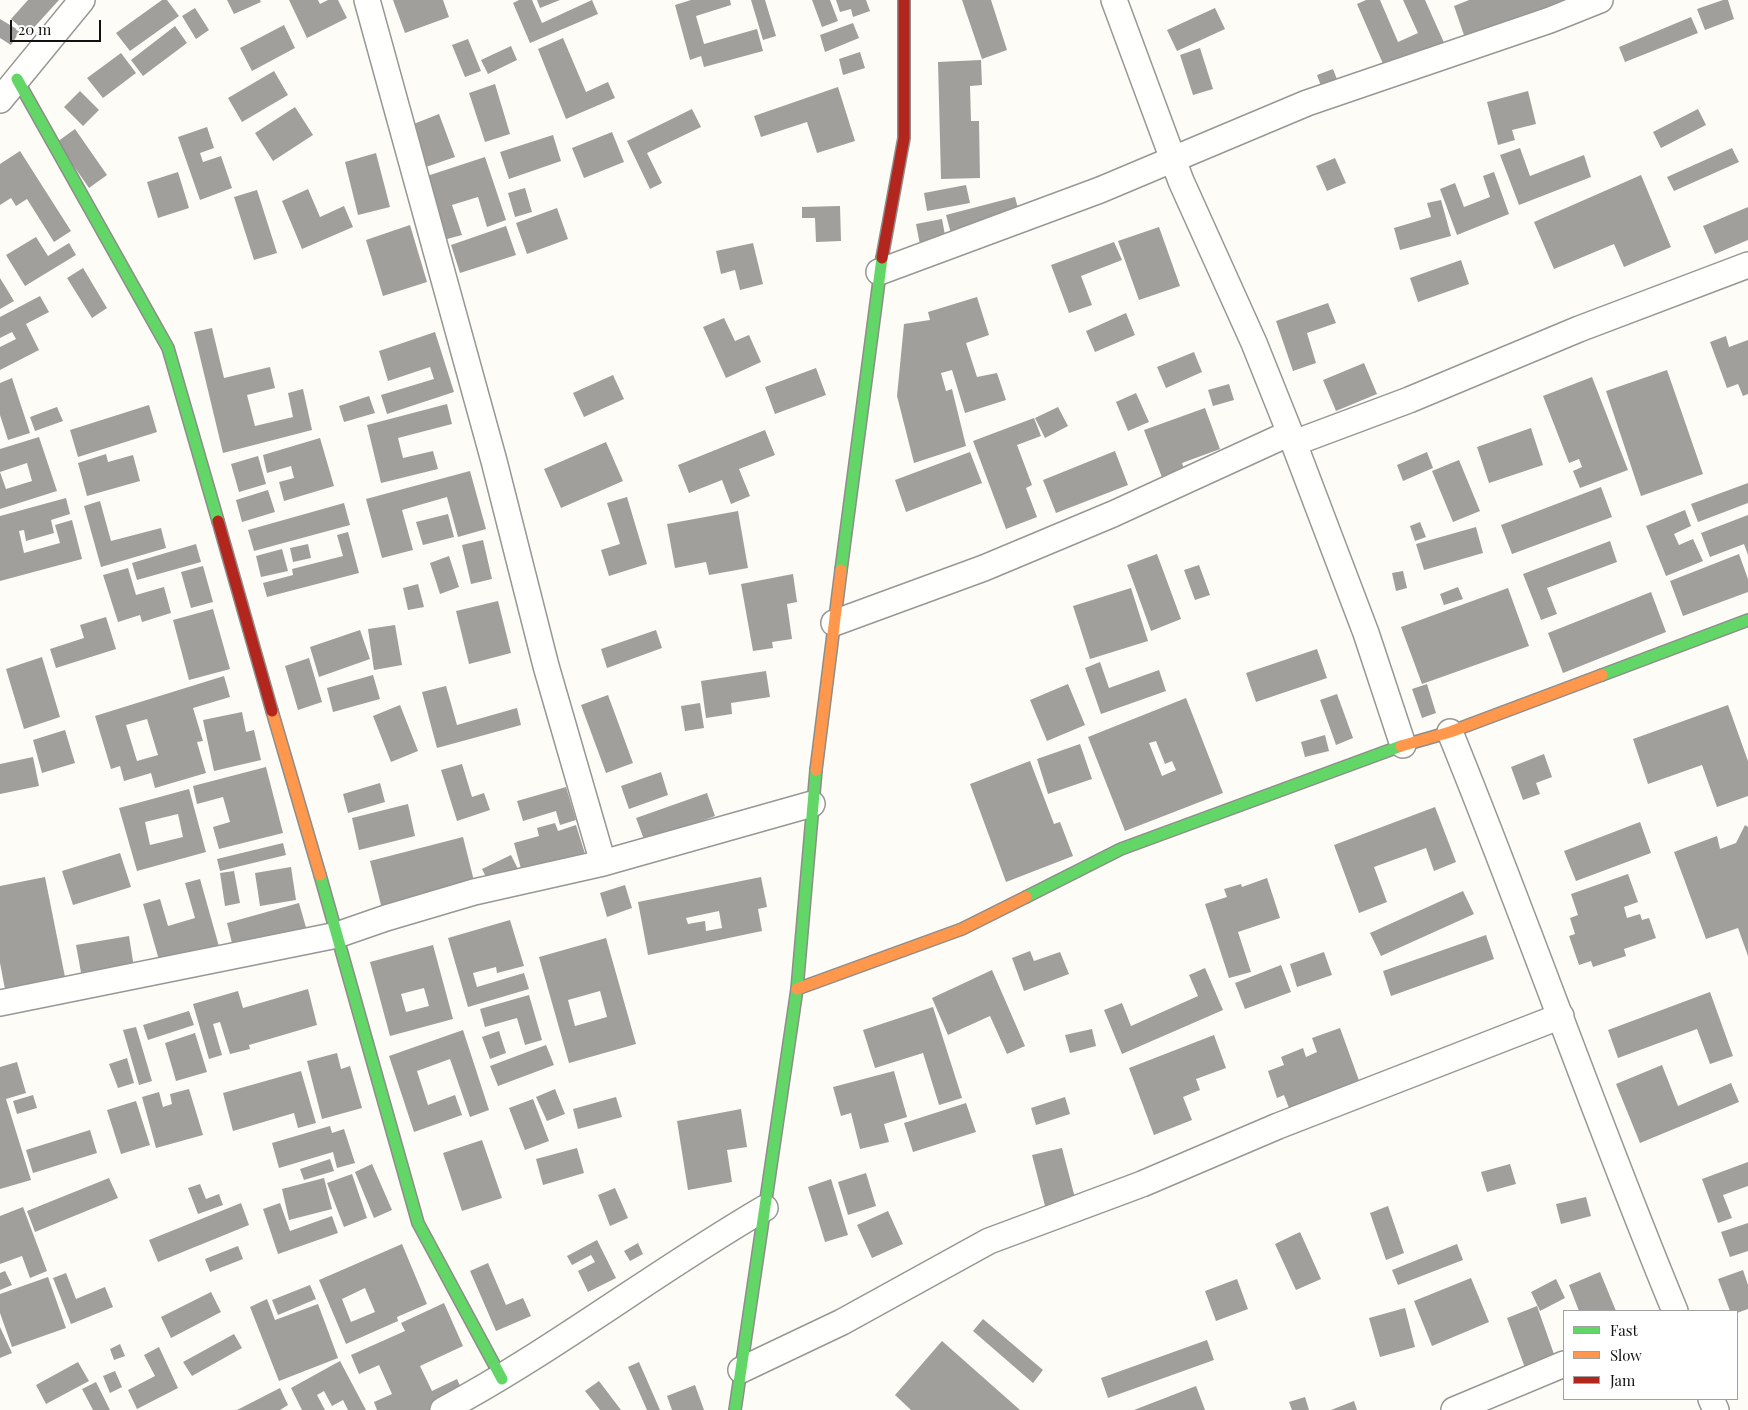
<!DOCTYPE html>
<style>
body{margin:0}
#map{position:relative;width:1748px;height:1410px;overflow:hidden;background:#fdfcf7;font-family:"Playfair Display",serif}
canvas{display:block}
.legend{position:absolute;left:1563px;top:1310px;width:175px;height:90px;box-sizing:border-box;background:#fff;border:1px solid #a0a0a0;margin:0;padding:6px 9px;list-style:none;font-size:15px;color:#111}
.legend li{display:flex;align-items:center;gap:10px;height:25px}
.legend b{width:25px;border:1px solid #a0a0a0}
.scale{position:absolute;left:10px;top:20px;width:91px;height:22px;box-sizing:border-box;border:2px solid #111;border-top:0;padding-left:6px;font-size:15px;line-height:18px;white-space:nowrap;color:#111;-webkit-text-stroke:4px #fff;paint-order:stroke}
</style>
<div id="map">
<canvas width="1748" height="1410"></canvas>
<ul class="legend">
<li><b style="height:6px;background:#63d668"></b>Fast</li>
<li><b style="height:6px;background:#ff974d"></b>Slow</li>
<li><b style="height:6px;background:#b3261e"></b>Jam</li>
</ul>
<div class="scale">20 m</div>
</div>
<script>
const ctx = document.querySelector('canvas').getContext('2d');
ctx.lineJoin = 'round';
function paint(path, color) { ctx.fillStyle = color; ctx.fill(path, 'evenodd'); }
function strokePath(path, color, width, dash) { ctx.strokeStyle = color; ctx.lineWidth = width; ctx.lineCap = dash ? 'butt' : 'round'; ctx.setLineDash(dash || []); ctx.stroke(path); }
paint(new Path2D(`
 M28,0h31l-31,34 -17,-15z
 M162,0h5l12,16 -49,35 -14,-18z
 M227,0h33l1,2 -27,12z
 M289,0h29l2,4 8,-4h10l9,18 -40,20z
 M393,0h50l6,17 -44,16z
 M519,0h13l10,23 50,-23 6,14 -68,29 -17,-40z
 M537,0h23l-20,8z
 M691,0h39l1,5 -35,11 8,28 53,-15 6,22 -59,16 -3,-11 -11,4 -15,-55z
 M751,0h14l11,36 -13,4z
 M812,0h18l8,21 -16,6z
 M836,0h30l4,11 -17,6 -2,-8 -11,3z
 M962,0h29l16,50 -25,9z
 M1366,0h14l18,42 20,-9 -15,-33h22l21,47 -59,26 -30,-69z
 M1469,0h101l-105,38 -11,-32z
 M1723,0h5l6,19 -29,11 -8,-21z
 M195,8l14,22 -13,9 -14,-23z
 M1215,8l10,21 -48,22 -10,-21z
 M1691,17l7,16 -73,29 -6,-15z
 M0,19l20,12 -9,14 -11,-7z
 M853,23l6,15 -34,14 -5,-17z
 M284,25l11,23 -43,23 -12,-23z
 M175,26l12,17 -44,33 -12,-16z
 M563,38l23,54 22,-10 7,16 -49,21 -28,-70z
 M468,39l13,32 -16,6 -13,-32z
 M511,46l6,14 -29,14 -7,-14z
 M1200,48l13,41 -20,6 -13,-40z
 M860,52l5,16 -22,7 -4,-16z
 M121,53l15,20 -33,25 -16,-20z
 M981,60l1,25 -12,1 1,35h8l1,57 -39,1 -3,-117z
 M1333,69l7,18 -16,7 -7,-19z
 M274,71l14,24 -46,27 -14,-24z
 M495,84l15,50 -25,8 -16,-49z
 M838,87l17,54 -38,12 -10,-31 -46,15 -7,-21z
 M80,91l19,19 -16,16 -19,-19z
 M1528,91l8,33 -24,6 3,10 -17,5 -11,-43z
 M295,107l18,28 -40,26 -18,-28z
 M692,109l9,18 -54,26 15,30 -12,6 -23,-48z
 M1698,109l8,16 -45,23 -8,-16z
 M439,114l16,43 -29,10 -15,-42z
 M207,127l7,21 -14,5 3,9 18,-6 11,32 -32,12 -22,-63z
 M75,129l32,46 -18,13 -32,-46z
 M612,132l12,30 -40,16 -12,-30z
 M553,135l8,26 -52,18 -9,-27z
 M1520,148l10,28 54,-21 7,22 -72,28 -19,-50z
 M1732,148l7,14 -65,29 -7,-14z
 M20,151l51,80 -17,11 -27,-43 -11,7 -5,-8 -11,7v-41z
 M376,153l14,54 -32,8 -13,-53z
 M485,157l21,63 -19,7 -9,-30 -26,8 10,30 -15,4 -20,-63z
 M1335,158l11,25 -19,8 -11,-25z
 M178,172l11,36 -31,10 -11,-36z
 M1494,172l15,42 -52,21 -17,-46 15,-6 9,24 26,-10 -7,-21z
 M1641,175l30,72 -47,20 -10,-23 -60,25 -20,-47z
 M966,185l4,18 -43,8 -3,-18z
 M525,188l7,24 -17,5 -7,-24z
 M308,189l12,28 24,-11 9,21 -51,22 -20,-48z
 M257,190l20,63 -23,7 -20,-63z
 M1015,197l7,27 -69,17 -7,-26z
 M1441,200l10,36 -51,14 -6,-22 37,-11 -4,-14z
 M840,206l1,35 -25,1 -1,-24h-13v-11z
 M1748,207v33l-33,14 -12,-28z
 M557,208l11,31 -41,15 -11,-31z
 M942,219l7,37 -26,4 -7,-36z
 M410,225l17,57 -44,14 -17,-56z
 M506,226l10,29 -56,18 -9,-28z
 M1159,227l21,59 -41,14 -21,-59z
 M36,237l12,19 21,-13 7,12 -51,31 -19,-31z
 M1114,242l8,18 -41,16 11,29 -23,8 -18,-48z
 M753,243l10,41 -23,6 -5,-20 -14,4 -5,-23z
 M1461,260l8,24 -51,18 -8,-24z
 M83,268l24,40 -15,10 -25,-40z
 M0,278l14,23 -14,8z
 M40,296l9,16 -23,12 13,26 -39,20v-23l16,-8 -4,-7 -12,6v-21z
 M977,297l12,38 -23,8 11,34 20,-4 9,27 -41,13 -13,-43 -11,3 5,18 6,-2 14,57 -52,17 -17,-67 7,-72 26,-4 -2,-8z
 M1328,303l8,20 -29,10 9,30 -23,8 -17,-50z
 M1126,313l9,22 -40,17 -9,-21z
 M724,318l11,23 14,-6 12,27 -35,16 -23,-51z
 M212,328l12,50 46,-11 5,21 -28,7 8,31 38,-9 -5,-24 15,-4 9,41 -89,23 -29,-121z
 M435,332l19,60 -67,22 -6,-19 53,-16 -4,-12 -42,14 -9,-30z
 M1726,336l3,11 19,-7v54l-5,2 -5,-12 -11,4 -17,-46z
 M1194,352l8,20 -36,16 -9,-21z
 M1364,363l13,31 -41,17 -13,-31z
 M816,368l10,27 -51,19 -10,-27z
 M1667,370l36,104 -62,22 -35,-105z
 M613,375l11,24 -40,18 -11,-24z
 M1592,377l36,93 -48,18 -7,-17 9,-4 -3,-8 -10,4 -26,-67z
 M12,378l18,55 -22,7 -8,-25v-32z
 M1229,384l5,16 -21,6 -5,-16z
 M1136,393l13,29 -21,9 -12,-29z
 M369,396l6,17 -31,9 -5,-16z
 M447,404l5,20 -54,14 5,20 30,-7 5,18 -57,14 -14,-58z
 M149,405l8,27 -79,25 -8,-27z
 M57,407l6,14 -28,10 -5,-14z
 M1058,407l10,19 -23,12 -10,-20z
 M1205,408l15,41 -38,14 3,9 -22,8 -19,-50z
 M1034,418l7,18 -24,9 15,40 -6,3 11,29 -31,12 -33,-88z
 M1531,428l12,37 -54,18 -12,-36z
 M765,430l10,25 -36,14 11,27 -19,8 -9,-24 -33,13 -11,-28z
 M39,437l18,54 -57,18v-60zM27,463l5,18 -26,8 -6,-17z
 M320,438l14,48 -50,15 -5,-19 15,-4 -3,-12 -24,7 -4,-18z
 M606,442l17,39 -62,27 -17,-39z
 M1115,451l13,34 -72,28 -13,-33z
 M970,452l12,31 -76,29 -11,-32z
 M1427,452l6,16 -30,13 -6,-16z
 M106,454l2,8 25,-7 7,26 -53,15 -9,-33z
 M258,456l8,28 -27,8 -8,-28z
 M1459,460l21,51 -27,11 -21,-51z
 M470,471l16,58 -28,8 -11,-40 -45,13 11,40 -31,8 -16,-59z
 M1748,483v20l-50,19 -7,-18z
 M1601,487l11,30 -100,37 -11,-29z
 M268,490l7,22 -33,10 -6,-22z
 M627,497l20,67 -38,12 -8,-26 19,-6 -13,-41z
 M66,498l4,16 -19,6 3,13 -28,8 -2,-11 -5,1 5,22 36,-10 -5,-18 17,-5 10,39 -82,22v-65z
 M100,501l11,40 50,-13 5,20 -65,19 -17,-61z
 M344,503l6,22 -96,26 -6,-21z
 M1685,510l6,16 -17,8 5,11 14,-6 10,22 -37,15 -20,-50z
 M738,511l10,57 -39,7 -3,-13 -31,6 -8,-44z
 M448,514l6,23 -31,8 -7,-23z
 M1748,515v40l-4,-11 -34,13 -9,-24z
 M1420,522l6,15 -11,4 -5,-15z
 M1476,527l7,26 -59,17 -8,-26z
 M348,532l11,41 -92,24 -4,-14 30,-8 -1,-6 51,-13 -6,-21z
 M483,540l9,39 -21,5 -9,-39z
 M1610,541l7,21 -70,26 10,26 -16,6 -18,-46z
 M196,544l5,18 -64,18 -5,-17z
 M308,544l3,14 -18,4 -3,-14z
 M282,549l6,22 -27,6 -5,-21z
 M1157,554l24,65 -30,12 -24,-66z
 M1739,554l9,25v13l-65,24 -13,-35z
 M449,556l10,31 -19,7 -10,-31z
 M1199,565l11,30 -15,5 -11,-30z
 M203,566l10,36 -22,6 -10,-36z
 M128,568l8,27 28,-8 7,26 -29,9 -2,-7 -22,7 -15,-47z
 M1403,571l4,17 -11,3 -4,-18z
 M793,574l4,28 -10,2 5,35 -20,3 1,6 -20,3 -12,-67z
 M418,584l6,23 -16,3 -5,-22z
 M1458,587l5,12 -19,6 -4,-11z
 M1131,588l17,53 -58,18 -17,-53z
 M1508,588l21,58 -107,38 -21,-57z
 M1651,592l15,40 -103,41 -15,-40z
 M498,601l13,52 -42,11 -13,-53z
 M213,609l17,60 -41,11 -16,-60z
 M106,617l10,32 -60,19 -6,-19 34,-11 -4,-13z
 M395,625l7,40 -28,5 -6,-41z
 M360,630l10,29 -51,18 -9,-30z
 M656,630l6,18 -55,20 -6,-19z
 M1317,649l10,29 -71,24 -10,-29z
 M42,657l18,60 -36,12 -18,-60z
 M309,658l13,44 -24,8 -13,-44z
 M1100,662l9,26 50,-18 7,21 -65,23 -16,-46z
 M766,671l4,26 -39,6 1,11 -26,4 -5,-37z
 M373,675l7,24 -47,13 -6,-24z
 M224,676l6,21 -37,11 10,33 -6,1 9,31 -51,15 -4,-15 -27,8 -4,-15 -9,3 -16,-53zM147,719l11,36 -21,6 -11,-36z
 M1068,684l17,41 -38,16 -17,-41z
 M1427,684l9,29 -14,5 -10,-29z
 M446,686l11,39 60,-17 4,17 -84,23 -15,-56z
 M1337,694l16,44 -17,7 -16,-45z
 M608,695l25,68 -27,10 -25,-68z
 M1186,698l37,95 -98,38 -37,-94zM1156,741l9,23 7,-3 4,9 -14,6 -13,-33z
 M700,703l4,25 -19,3 -4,-25z
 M400,705l18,46 -27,11 -18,-46z
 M1728,705l20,56v35l-31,11 -15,-42 -54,19 -15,-45z
 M242,712l4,20 8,-2 7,30 -47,11 -11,-51z
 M65,730l10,33 -33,10 -9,-33z
 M1325,735l4,16 -24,6 -4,-15z
 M1080,744l12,35 -44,15 -11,-35z
 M1544,754l8,23 -16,6 4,11 -17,6 -12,-33z
 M33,757l6,29 -39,8v-30z
 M1030,761l24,63 6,-2 13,34 -67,26 -36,-98z
 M462,764l10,33 12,-4 6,17 -33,11 -16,-51z
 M266,767l17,66 -64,16 -6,-22 17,-5 -7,-25 -26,7 -4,-18z
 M661,772l7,23 -39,14 -8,-23z
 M380,783l5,19 -37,11 -5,-19z
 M566,787l10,33 -16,5 -4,-14 -33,10 -6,-20z
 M189,789l17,63 -69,19 -18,-63zM178,814l5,23 -33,8 -5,-23z
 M707,793l8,23 -70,26 -9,-24z
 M408,804l7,32 -56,14 -7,-32z
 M1435,807l21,55 -22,9 -8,-23 -52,19 13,35 -28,11 -25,-68z
 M1640,822l11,31 -75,28 -12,-30z
 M555,823l3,8 18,-6 10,32 -63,19 -9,-33 25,-7 -2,-8z
 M1745,825l3,2v129l-10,-28 -32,11 -32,-87 43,-16 3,13 16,-6z
 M463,837l12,48 -93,24 -12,-48z
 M283,843l3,12 -66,16 -3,-12z
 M120,853l11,34 -58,18 -11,-34z
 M511,855l13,26 -29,14 -13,-26z
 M291,867l5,33 -36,6 -5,-33z
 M234,871l6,32 -15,3 -5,-33z
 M1628,874l10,28 -14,5 3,11 13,-4 2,6 7,-2 7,20 -32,11 2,7 -33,11 -2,-6 -12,4 -10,-29 6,-2 -5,-16 8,-3 -7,-21z
 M45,877l23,115 -60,13 -8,-42v-77z
 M761,877l6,30 -9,2 4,22 -114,24 -10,-53zM719,911l3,17 -16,3 -1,-10 -17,3 -2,-6z
 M1267,878l13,40 -42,14 13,40 -22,6 -24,-74 22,-7 -3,-8 17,-5 1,3z
 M200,879l20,71 -59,17 -18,-63 17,-5 8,27 27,-8 -10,-35z
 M625,885l7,23 -25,9 -7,-24z
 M1463,891l11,23 -93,42 -11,-23z
 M299,903l8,28 -73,20 -7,-28z
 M510,920l14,46 -27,7 -1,-6 -23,6 4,14 47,-14 5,16 -61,18 -20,-69z
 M1486,935l8,24 -103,37 -8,-25z
 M129,936l5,32 -52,10 -6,-33z
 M606,938l30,106 -67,19 -30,-106zM600,991l7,26 -32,9 -7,-26z
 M433,945l20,74 -63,17 -20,-74zM424,988l5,18 -23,6 -5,-18z
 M1030,951l4,10 26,-9 9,22 -45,17 -12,-33z
 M1324,952l8,23 -35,12 -7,-23z
 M1281,965l10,27 -46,17 -10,-26z
 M1205,968l18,42 -101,44 -18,-44 18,-7 9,23 67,-30 -9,-21z
 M992,970l33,76 -18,8 -17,-38 -42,19 -16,-37z
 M308,989l9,36 -68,20 1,4 -20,5 -10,-32 -7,2 9,31 -13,4 -16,-55 45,-13 5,17z
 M1710,992l23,64 -23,8 -13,-35 -79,29 -10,-28z
 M529,995l13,45 -17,5 -8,-27 -32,9 -5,-18z
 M933,1007l29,91 -23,7 -16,-52 -48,15 -12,-38z
 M189,1011l5,14 -46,15 -5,-15z
 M136,1027l16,54 -13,4 -16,-55z
 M1340,1028l21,58 -70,27 -7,-18 -7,3 -9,-27 16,-6 -3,-8 22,-9 3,9 11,-5 -5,-14z
 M1092,1029l4,17 -26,7 -5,-18z
 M463,1030l26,80 -19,7 -20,-58 -33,12 11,34 27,-10 7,20 -48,17 -25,-76z
 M499,1031l7,22 -16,6 -8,-22z
 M195,1033l12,39 -31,9 -11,-38z
 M1214,1035l12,33 -30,11 4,11 -17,7 9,23 -38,15 -25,-67z
 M546,1045l8,20 -56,21 -8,-20z
 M337,1053l4,16 9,-3 12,42 -40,11 -15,-58z
 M127,1058l7,25 -16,5 -9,-24z
 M17,1062l9,31 -20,6 25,81 -31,9v-122z
 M1662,1065l16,41 53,-23 8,19 -99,41 -24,-59z
 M301,1071l15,52 -18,5 -4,-15 -61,18 -10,-38z
 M894,1071l13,46 -23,7 5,18 -29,7 -9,-36 -10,3 -8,-29z
 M189,1089l14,46 -47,13 -14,-51 17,-5 4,15 9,-3 -2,-10z
 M555,1089l10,25 -18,7 -11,-24z
 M33,1095l4,13 -20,6 -4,-13z
 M616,1097l6,20 -44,12 -5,-20z
 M1065,1097l5,17 -34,11 -5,-17z
 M533,1099l16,42 -24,9 -16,-42z
 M136,1101l14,44 -29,9 -14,-44z
 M966,1103l10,29 -63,20 -9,-29z
 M741,1109l6,38 -20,3 5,32 -44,8 -11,-69z
 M330,1126l2,7 12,-4 11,34 -18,5 -4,-16 -54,16 -7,-25z
 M90,1130l7,23 -64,20 -7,-23z
 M482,1140l20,58 -40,13 -19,-58z
 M577,1148l7,25 -41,12 -7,-26z
 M1062,1148l13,50 -30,8 -13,-51z
 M330,1159l4,12 -30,9 -4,-11z
 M1748,1162v24l-25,9 9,23 -14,5 -16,-44z
 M372,1164l20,46 -18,8 -19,-46z
 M1510,1164l6,20 -29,8 -6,-20z
 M866,1173l10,33 -28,9 -10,-33z
 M352,1174l15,44 -23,9 -17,-44z
 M109,1178l9,20 -83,34 -8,-21z
 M324,1178l8,31 -43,11 -7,-31z
 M831,1179l17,56 -23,7 -17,-55z
 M200,1184l6,15 13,-5 4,11 -25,9 -10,-26z
 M615,1188l13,30 -18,8 -12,-31z
 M1586,1197l5,19 -30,8 -5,-20z
 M241,1203l8,22 -91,37 -9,-22z
 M280,1203l10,28 42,-15 6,17 -60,21 -15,-45z
 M1388,1206l16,47 -18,7 -16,-47z
 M23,1207l24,64 -17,7 -8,-22 -22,8v-48z
 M888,1211l15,33 -31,14 -15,-33z
 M1748,1223v28l-18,6 -9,-25z
 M1300,1232l21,47 -25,11 -21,-46z
 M597,1240l19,38 -28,14 -10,-21 17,-9 -4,-7 -19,10 -5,-9z
 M638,1243l5,11 -13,7 -6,-10z
 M402,1244l25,60 -30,13 1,4 -52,23 -27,-64zM365,1288l10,24 -24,10 -9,-23z
 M1457,1244l6,16 -65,25 -6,-15z
 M238,1246l5,13 -33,13 -5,-13z
 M488,1263l18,42 17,-7 8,18 -35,15 -26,-60z
 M1743,1270l5,15v24l-11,4v-2h-7l-12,-32z
 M5,1271l7,14 -12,5v-17z
 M1600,1272l16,39h-37l-10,-26z
 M66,1273l10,26 29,-12 8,20 -42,17 -18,-46z
 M48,1277l18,51 -54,19 -12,-34v-19z
 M1471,1278l18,44 -57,24 -18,-45z
 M1237,1279l11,30 -32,12 -11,-30z
 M1556,1279l9,19 -25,13 -9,-19z
 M310,1285l6,14 -38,16 -6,-15z
 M211,1292l10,20 -50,26 -10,-21z
 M267,1299l8,21 43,-16 20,54 -59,23 -29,-74z
 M444,1303l19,43 -43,20 12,25 25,-12 10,22 -21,9h-69l-3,-8 18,-8 -13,-29 -20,9 -8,-19 54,-24 -4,-8z
 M1537,1306l18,51 -30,11 -18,-50z
 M1405,1308l10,39 -35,10 -11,-39z
 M983,1319l60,51 -10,13 -60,-52z
 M0,1327l12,26 -12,5z
 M234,1334l8,14 -50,28 -9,-14z
 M1207,1340l7,20 -106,38 -7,-20z
 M942,1341l78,69h-109l-16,-15z
 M120,1344l5,12 -11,4 -4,-11z
 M159,1347l19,41 -41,21 -9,-19 27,-14 -11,-21z
 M340,1361l26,49h-18l-5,-10 -11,6 -8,-15 -7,4 8,15h-23l-11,-22z
 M78,1362l11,19 -43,23 -10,-19z
 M639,1362l21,48h-13l-19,-43z
 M115,1371l7,16 -12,6 -7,-17z
 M599,1381l22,29h-21l-15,-19z
 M96,1382l14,28h-17l-11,-21z
 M695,1385l9,25h-32l-5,-14z
 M1196,1386l9,24h-71z
 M280,1388l8,17 -8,5h-43z
 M1305,1397l4,13h-17l-3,-8z
 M1354,1401l3,9h-26z`), '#a19f9c');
const street = new Path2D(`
 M367,0l127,461 52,205 57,197
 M1114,0l67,181 73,162 36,90 76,200 37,112
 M0,100l82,-100
 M879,272l221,-82 207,-87 243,-83 50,-20
 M1294,443l115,-43 170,-71 169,-64
 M834,623l150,-55 129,-54 177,-81
 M1450,732c78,192 146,388 225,579
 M0,1003l337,-68 49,-17 88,-26 129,-29 209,-59
 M741,1370l101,-48 147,-81 153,-57 136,-58 283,-110
 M1711,1399l5,11
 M443,1410c112,-60 212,-138 322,-202
 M1454,1410l110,-46`);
const fast = new Path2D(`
 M17,79l151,269 50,173
 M841,570l41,-312
 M1602,675l146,-55
 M320,875l98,348 84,156
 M1026,897l95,-48 280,-103
 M735,1410l62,-421 19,-219`);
const slow = new Path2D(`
 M272,711l48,164
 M1401,746l49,-14 152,-57
 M816,770l25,-200
 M797,989l165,-60 64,-32`);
const jam = new Path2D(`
 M882,258l22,-120v-138
 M218,521l54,190`);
strokePath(street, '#979795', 28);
strokePath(fast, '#8e8d8b', 14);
strokePath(slow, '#8e8d8b', 14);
strokePath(jam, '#8e8d8b', 14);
strokePath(street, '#fffffe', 25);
strokePath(fast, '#63d668', 11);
strokePath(slow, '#ff974d', 11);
strokePath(jam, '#b3261e', 11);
</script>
